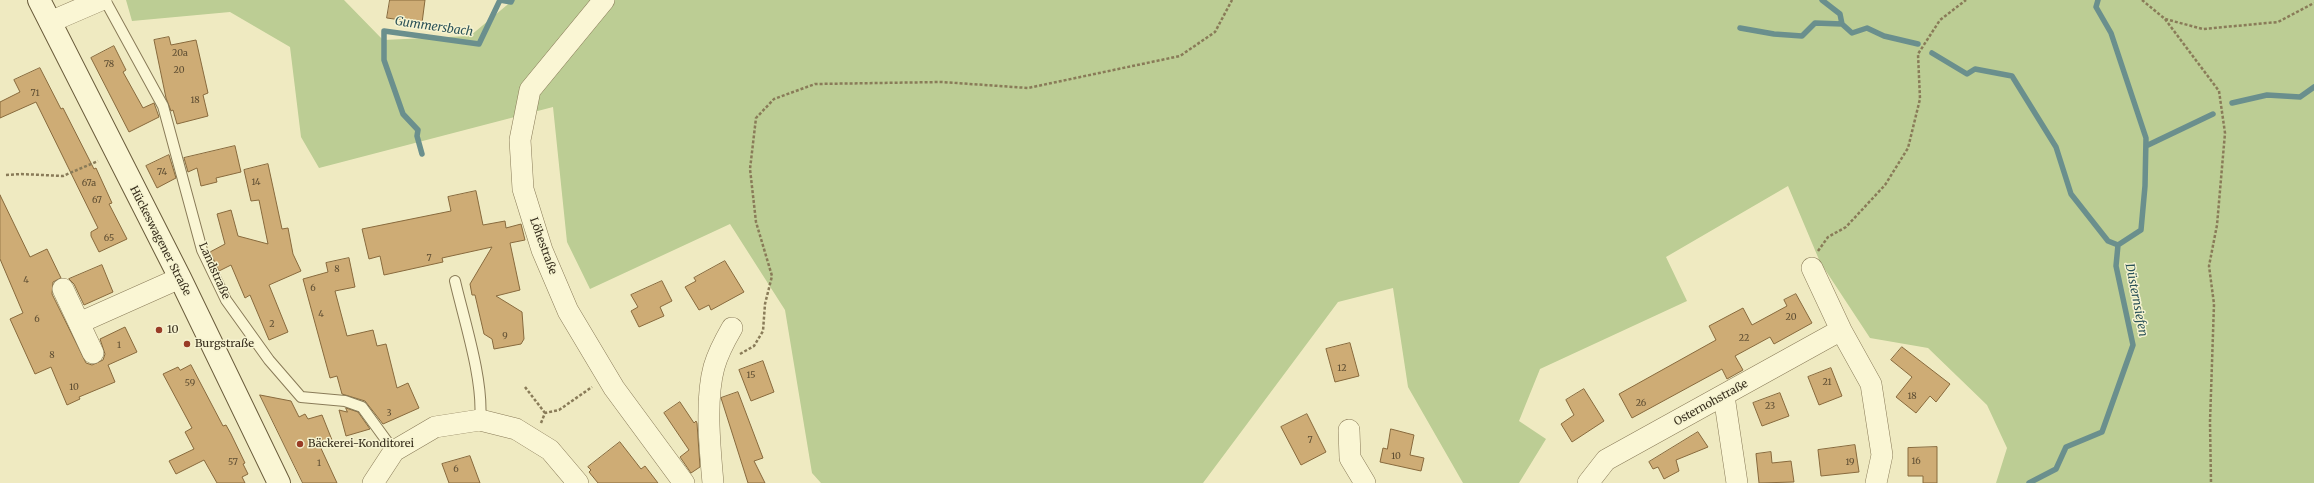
<!DOCTYPE html>
<meta charset="utf-8">
<style>
body{margin:0}
canvas{display:block;background:#efeac1}
</style>
<canvas width="2314" height="483"></canvas>
<script>
const ctx = document.querySelector('canvas').getContext('2d');
ctx.lineJoin = 'round';
function paint(path, color) { ctx.fillStyle = color; ctx.fill(path, 'evenodd'); }
function strokePath(path, color, width, dash) { ctx.strokeStyle = color; ctx.lineWidth = width; ctx.lineCap = dash ? 'butt' : 'round'; ctx.setLineDash(dash || []); ctx.stroke(path); }
function write(font, color, halo, rows, align = 'center') {
  ctx.font = font + ' Merriweather,serif'; ctx.lineWidth = 3; ctx.setLineDash([]); ctx.textBaseline = 'middle'; ctx.strokeStyle = halo; ctx.fillStyle = color; for (const [text, x, y, turn = 0] of rows) {
    ctx.save(); ctx.translate(x, y); ctx.rotate((+turn || 0) * Math.PI / 180); ctx.textAlign = isNaN(turn) ? turn : align; if (halo) ctx.strokeText(text, 0, 0); ctx.fillText(text, 0, 0); ctx.restore();
  }
}
paint(new Path2D(`
 M126,0h218l39,40 87,-4 43,-36h1801v483h-318l11,-35 -20,-43 -59,-57 -58,-10 -50,-76 -32,-76 -122,71 21,44 -147,68 -21,52 27,18 -27,44h-56l-55,-96 -15,-99 -55,14 -135,181h-382l-9,-10 -27,-163 -55,-86 -140,65 -23,-47 -14,-135 -234,61 -18,-31 -11,-90 -60,-35 -98,9z`), '#bccd94');
strokePath(new Path2D(`
 M1822,0l18,14 2,10 10,9 15,-5 17,8 34,8
 M1740,28l34,6 28,2 13,-13 27,1
 M1932,53l35,21 8,-5 37,7 44,71 15,47 37,47 10,4
 M2232,103l35,-8 33,2 14,-10
 M2146,146l67,-32
 M422,154l-5,-18 1,-6 -15,-16 -19,-54v-29l95,13 21,-44 11,2 1,-2
 M2029,483l27,-14 10,-22 36,-15 31,-87 -17,-79 2,-21 23,-15 4,-44 1,-48 -35,-105 -15,-26 2,-7`), '#6a8f8d', 5.5);
const building = new Path2D(`
 M390,0h35l-3,23 -35,-5z
 M169,37l2,8 25,-5 12,53 -5,2 5,21 -31,8 -4,-14 -2,1 -5,-13 -12,-58z
 M114,46l12,24 -3,2 20,36 11,-5 5,14 -30,15 -38,-74z
 M40,68l21,41 2,-1 31,61 2,-1 16,35 -3,1 18,35 -28,13 -8,-16v-4l7,-4 -62,-126 -36,16v-16l20,-10 -6,-12z
 M235,146l6,26 -25,6 1,4 -16,4 -4,-18 -9,4 -4,-14z
 M169,155l7,23 -19,10 -11,-22z
 M268,164l14,65 6,-1 5,26 8,17 -32,14 19,47 -19,8 -19,-45 -5,3 -14,-33 -12,6 -9,-19 15,-8 -8,-30 14,-4 7,26 30,8 -9,-44 -8,1 -7,-31z
 M476,191l7,34 22,-4 1,7 15,-4 4,16 -15,3 10,47 -24,6 26,16 2,27 -3,5 -27,5 -2,-10 -8,-5 -9,-39h-3l-2,-11 22,-37 -50,11 1,4 -59,13 -4,-19 -11,3 -7,-30 89,-18 -3,-14z
 M0,195l30,62 17,-8 14,29 -8,4 -1,12 34,69 6,2 11,-5 2,-6 -5,-15 25,-12 12,25 -29,13 7,17 -36,15 1,2 -13,6 -16,-38 -16,7 -25,-55 13,-6 -23,-54z
 M349,258l6,29 -20,4 12,45 26,-6 4,16 9,-2 11,44 11,-5 11,25 -36,16 -18,-23 -23,-7 -5,-18 -7,2 -27,-99 25,-7 -2,-9z
 M725,261l19,31 -33,18 -2,-5 -10,5 -14,-23 11,-6 -2,-3z
 M102,265l11,27 -29,13 -10,-21 -5,-5z
 M662,281l10,20 -12,6 4,9 -25,11 -8,-16 7,-4 -7,-12z
 M1796,294l16,29 -38,21 -4,-7 -35,19 8,14 -16,9 -5,-10 -90,49 -13,-24 97,-54 -7,-14 34,-18 9,17 35,-19 -3,-6z
 M1350,343l9,33 -24,6 -9,-33z
 M1902,347l48,37 -14,18 -6,-6 -14,17 -20,-16 16,-20 -21,-17z
 M763,361l11,31 -23,9 -12,-31z
 M191,365l32,61 3,-1 5,9 14,29 -2,1 5,10 -6,3 3,6h-28l-13,-23 -28,14 -7,-13 25,-12 -9,-17 7,-4 -29,-54 15,-7 2,3z
 M1831,368l11,28 -23,9 -11,-28z
 M1584,389l20,32 -32,21 -11,-18 13,-9 -8,-15z
 M738,392l25,66 -9,3 11,22h-17l-20,-63 -7,-22z
 M1780,393l9,23 -27,10 -9,-23z
 M260,395l31,6 8,16 6,-3 3,5 14,-4 10,25 -13,4 18,39h-34z
 M680,402l14,21 2,-2 1,2 3,44 -9,6 -11,-16 9,-7 -25,-37z
 M346,408l12,4 12,17 -24,7 -7,-26 8,2z
 M1307,414l19,38 -25,13 -20,-38z
 M1391,429l23,6 -4,20 14,3 -3,13 -41,-9 3,-14 4,1z
 M1698,432l10,15 -32,13 3,11 -15,8 -6,-12 -5,2 -4,-7z
 M620,442l21,27 4,-3 13,17h-60l-9,-11 2,-2 -3,-3z
 M1855,445l4,27 -38,4 -3,-26z
 M1937,447v36h-14v-7h-15v-28z
 M1771,452l1,11 19,-2 3,21 -35,1 -3,-29z
 M470,456l10,27h-31l-7,-19z`);
paint(building, '#ceac75');
strokePath(building, '#886a3d', 1);
const lane = new Path2D(`
 M105,0l58,106 39,144 24,50 43,60 32,37 44,4 17,6 32,44
 M455,281c9,39 29,100 25,139`);
const street = new Path2D(`
 M604,0l-74,90 -10,50 3,49 19,61 26,61 46,77 70,95
 M50,22l51,-22
 M63,289l16,34 101,-45
 M79,323l14,30
 M1841,330l30,54 11,71 -6,28
 M1724,396l13,87
 M1349,430l1,28 15,25
 M373,483l21,-32 41,-24 45,-7 36,9 34,21 28,33
 M713,483c-3,-34 -8,-83 1,-116 4,-14 11,-27 18,-39
 M1588,483l18,-23 235,-130 -29,-62`);
const secondary = new Path2D(`
 M39,0l141,278 99,205`);
strokePath(lane, '#897b58', 12);
strokePath(street, '#897b58', 22);
strokePath(secondary, '#6a5c3b', 24);
strokePath(new Path2D(`
 M2142,0l23,19 38,10 75,-7 36,-19
 M2165,19l54,72 6,42 -8,92 -8,41 5,38 -4,118 1,61
 M6,175l15,-1 42,2 35,-15
 M1818,251l10,-14 18,-10 39,-42 23,-37 12,-49 -2,-45 22,-34 26,-20
 M740,354l14,-8 9,-15 2,-27 7,-28 -16,-54 -6,-53 6,-51 18,-19 41,-15 127,-2 86,6 152,-32 35,-24 17,-32
 M525,387l20,26
 M541,423l4,-10 14,-3 33,-23`), '#897b58', 2.5, [3, 2]);
strokePath(lane, '#faf6d4', 10);
strokePath(street, '#faf6d4', 21);
strokePath(secondary, '#faf6d4', 22);
for (const [x, y, r, color] of [
 [159,330,4,"#993c26"],
 [187,344,4,"#993c26"],
 [300,444,4,"#993c26"]
]) { const dot = new Path2D(); dot.arc(x, y, r, 0, 2 * Math.PI); ctx.fillStyle = color; ctx.fill(dot); strokePath(dot, '#f6f3d0', 1.5); }
write('9px', '#5e4e33', null, [
 ["20a",180,53],
 ["78",109,64],
 ["20",179,70],
 ["71",35,93],
 ["18",195,100],
 ["74",162,172],
 ["14",256,182],
 ["67a",89,183],
 ["67",97,200],
 ["65",109,238],
 ["7",429,258],
 ["8",337,269],
 ["4",26,280],
 ["6",313,288],
 ["4",321,314],
 ["20",1791,317],
 ["6",37,319],
 ["2",272,324],
 ["9",505,336],
 ["22",1744,338],
 ["1",119,345],
 ["8",52,355],
 ["12",1342,368],
 ["15",751,375],
 ["21",1827,382],
 ["59",190,383],
 ["10",74,387],
 ["18",1912,396],
 ["26",1641,403],
 ["23",1770,406],
 ["3",389,413],
 ["7",1310,440],
 ["10",1396,456],
 ["16",1916,461],
 ["57",233,462],
 ["19",1850,462],
 ["1",319,463],
 ["6",456,469]
]);
write('11px', '#382f1d', '#f6f3d0', [
 ["Hückeswagener Straße",160,241,63],
 ["Löhestraße",543,246,70],
 ["Landstraße",214,271,66],
 ["Osternohstraße",1711,403,-29]
]);
write('11px', '#382f1d', '#f6f3d0', [
 ["10",167,330],
 ["Burgstraße",195,344],
 ["Bäckerei-Konditorei",308,444]
], 'left');
write('italic 12px', '#2b5258', '#f6f3d0', [
 ["Gummersbach",434,27,8],
 ["Düsternsiefen",2136,300,79]
]);
</script>
